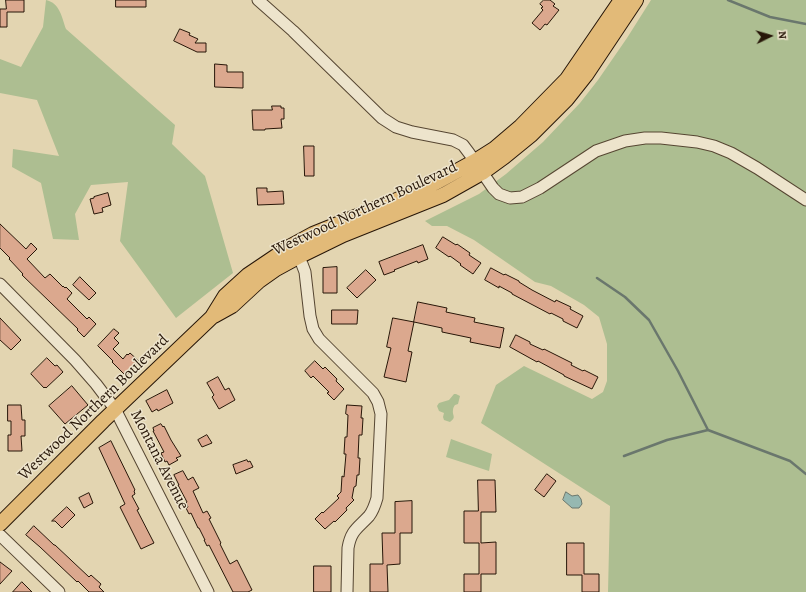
<!DOCTYPE html>
<style>
body{margin:0}
#map{position:relative;width:806px;height:592px;overflow:hidden;background:#e3d5b1;font-family:Alegreya,serif}
canvas{display:block}
.north{position:absolute;left:750px;top:16px;width:40px;height:40px;-webkit-text-stroke:3px #ede4cc;paint-order:stroke;rotate:85deg;font-size:11px;font-weight:700;line-height:16px;text-align:center;color:#271608}
.north::after{content:'';display:block;margin:auto;width:14px;height:18px;background:#271608;clip-path:polygon(50% 0,100% 100%,50% 72%,0 100%)}
</style>
<div id="map">
<canvas width="806" height="592"></canvas>
<div class="north">N</div>
</div>
<script>
const ctx = document.querySelector('canvas').getContext('2d');
ctx.lineJoin = 'round';
function paint(path, color) { ctx.fillStyle = color; ctx.fill(path, 'evenodd'); }
function strokePath(path, color, width, dash) { ctx.strokeStyle = color; ctx.lineWidth = width; ctx.lineCap = dash ? 'butt' : 'round'; ctx.setLineDash(dash || []); ctx.stroke(path); }
function write(font, color, halo, rows, align = 'center') {
  ctx.font = font + ' Alegreya,serif'; ctx.lineWidth = 3; ctx.setLineDash([]); ctx.textBaseline = 'middle'; ctx.strokeStyle = halo; ctx.fillStyle = color; for (const [text, x, y, turn = 0] of rows) {
    ctx.save(); ctx.translate(x, y); ctx.rotate((+turn || 0) * Math.PI / 180); ctx.textAlign = isNaN(turn) ? turn : align; if (halo) ctx.strokeText(text, 0, 0); ctx.fillText(text, 0, 0); ctx.restore();
  }
}
paint(new Path2D(`
 M46,0c14,3 16,18 20,29l109,96 -3,19 33,32 28,97 -57,45 -56,-77 8,-59 -37,3 -16,29 4,26 -26,-1 -12,-56 -29,-16 1,-18 46,7 -22,-56 -37,-7v-34l21,8 22,-40z
 M651,0h155v592h-198l2,-86 -129,-83 15,-38 28,-19 68,33 11,-7 4,-11v-37l-8,-27 -15,-12 -33,-19 -16,-4 -61,-42 -27,-14h-15l-7,-5 54,-27 27,-20 37,-32 37,-39 18,-23 29,-42z
 M454,394h2l4,2 -2,8 -3,1c-1,1 -2,3 -2,5 -1,6 4,7 -3,12l-6,-2 -1,-3 1,-4 -5,-2 -2,-5 2,-3 10,-3z
 M451,439l41,15 -3,17 -43,-14z`), '#adbe91');
const water = new Path2D(`
 M566,492l6,4 6,-1 3,4 1,5 -3,4h-7l-9,-8z`);
paint(water, '#96b8b1');
strokePath(water, '#6a776d', 1);
strokePath(new Path2D(`
 M728,0l42,17 36,7
 M597,278l28,19 24,23 29,51 30,59
 M708,430l82,31 16,13
 M624,456l43,-16 41,-10`), '#6a776d', 2.5);
const building = new Path2D(`
 M6,0h18v12h-17v15h-7v-18h6z
 M116,0h30v7h-30z
 M544,0h6l5,4 -2,2 6,4 -12,15 -2,-1 -5,6 -8,-7 11,-13 -2,-2 2,-1 -3,-3z
 M180,29l10,4 -1,2 9,4 -3,4h11v9h-9l-23,-11z
 M215,64l12,1v7h16v16l-28,-1z
 M272,106h9v2h3v11h-3l1,9 -17,1v1h-12l-1,-20h20z
 M304,146h10v30h-9z
 M257,188h10v4l16,-1 1,13 -26,1z
 M108,193l3,12 -9,3 1,4 -9,2 -4,-15 4,-1v-1z
 M0,224l26,25 5,-6 6,6 -10,10 18,19 5,-4 13,13v-1l2,2 1,-1 6,6 -5,6 20,20 2,-2 7,7 -12,13 -7,-7 1,-1 -56,-54 1,-1 -14,-15 1,-1 -10,-10z
 M443,237l13,8 1,-1 13,9 -1,2 12,8 -8,11 -13,-9 1,-1 -11,-8 -1,1 -13,-9z
 M423,245l5,14 -10,4 -1,-2 -23,9 1,1 -11,4 -5,-13z
 M337,267v26h-14v-25z
 M491,268l13,7 1,-1 14,7v1l13,8 23,12 1,-2 15,7 -1,2 13,7 -6,12 -14,-7v-2l-12,-6 -1,1 -38,-20v-1l-13,-7v2l-14,-8z
 M366,270l10,10 -19,18 -10,-10z
 M80,277l16,16 -7,7 -16,-15z
 M418,302l29,6 -1,4 29,6 -1,4 30,6 -4,20 -30,-6 1,-4 -29,-6v-4l-28,-6z
 M332,310h26l-1,14h-25z
 M0,318l21,22 -10,10 -11,-10z
 M393,318l21,4 -6,29 4,1 -6,30 -22,-5 7,-29 -4,-1z
 M114,329l5,4 -5,5 5,5 -6,6 10,10 4,-5 1,1 2,-2 10,9 -14,14 -14,-14 1,-1 -15,-15z
 M516,335l14,7v2l13,6 1,-1 28,14 -1,2 12,6 1,-1 14,7 -6,12 -28,-13v-1l-26,-14 -1,1 -27,-15z
 M47,358l8,8 2,-1 6,7 -17,16 -1,-1 -1,1 -13,-14z
 M315,361l8,8 2,-2 12,12 -1,2 8,8 -10,11 -7,-7 2,-1 -16,-16 -2,2 -6,-7z
 M218,377l7,13 4,-2 6,12 -16,9 -7,-12 2,-2 -7,-12z
 M72,386l16,19 -23,19 -16,-18z
 M167,390l6,13 -15,8 -1,-2 -5,3 -6,-11z
 M8,405h13l1,15h3v16h-4l1,15h-14v-16h3v-14h-3z
 M347,405l15,1 -1,12h2l-1,17h-3l-1,23h2l-1,17h-2l-1,11 -2,1 -2,11 2,2 -8,8 1,2 -12,12 -1,-1 -9,8 -10,-10 7,-7 1,1 16,-15 -2,-2 4,-4 1,-16 2,1 2,-23h-2l1,-17h2l1,-22 -2,-1z
 M161,424l2,3 1,-1 7,14 10,16 -5,2 2,2 -9,5 -2,-4 -2,1 -4,-9 3,-1 -11,-21h1l-1,-3z
 M207,435l5,8 -10,4 -4,-7z
 M111,441l24,49 -1,1 1,3 -3,2 7,13 -2,1 17,33 -13,6 -21,-42 5,-3 -26,-56z
 M247,460l1,2 2,-1 3,6 -17,7 -3,-9z
 M183,471l5,9 5,-3 6,11 -6,3 10,22 4,-2 4,7 -2,1 12,24 -1,1 10,20 7,-4 15,30 -4,2h-15l-24,-47 -2,1 -3,-6h1l-6,-12h-1l-7,-15 -2,1 -3,-6 2,-1 -2,-4 1,-1 -9,-17h1l-5,-10z
 M547,474l9,7 -12,16 -9,-7z
 M478,480h17l1,32h-15v31l15,-1v32h-15v18h-17v-18h15v-31h-15v-32h14z
 M89,493l4,10 -9,5 -5,-10z
 M412,501v32h-12v31l-13,1 1,27h-18v-28h13l-1,-31h13v-31z
 M67,507l8,8 -13,13 -7,-7h-3z
 M34,526l20,19h1l34,32 2,-2 10,9 -2,3 5,5h-15l-11,-11 -1,1 -37,-35 -14,-12z
 M567,543h17v31h15v18h-17v-17h-15z
 M0,562l12,9 -12,13z
 M314,566h17v26h-17z
 M22,582l10,10h-19z`);
paint(building, '#dba88e');
strokePath(building, '#271608', 1);
const minor = new Path2D(`
 M258,0l35,31 89,87 14,9 16,5 41,8 10,5 6,8 24,35 6,6 11,4 12,-1 18,-9 56,-37 29,-10 20,-3h16l36,4 17,4 17,7 26,15 49,32
 M295,251l7,13 3,8 5,44 3,13 6,10 54,54 5,9 3,12 -4,84c-2,7 -4,13 -8,18 -11,12 -18,14 -21,32l-1,44
 M0,284l75,76 21,24 19,25 93,183
 M0,535l59,57`);
const major = new Path2D(`
 M214,316l18,-10 27,-25 17,-12 22,-12 45,-22 100,-40 39,-22 22,-16 27,-22 36,-36 19,-24 50,-75
 M0,524l103,-103 109,-104 13,-21 23,-21 43,-29 22,-12 77,-31 47,-21 38,-21 19,-12 27,-23 46,-47 54,-79`);
strokePath(minor, '#564632', 13);
strokePath(major, '#271608', 16);
strokePath(minor, '#ede4cc', 11);
strokePath(major, '#e2ba78', 14);
write('16px', '#271608', '#ede4cc', [
 ["Westwood Northern Boulevard",365,209,-25],
 ["Westwood Northern Boulevard",94,408,-44],
 ["Montana Avenue",159,460,63]
]);
</script>
